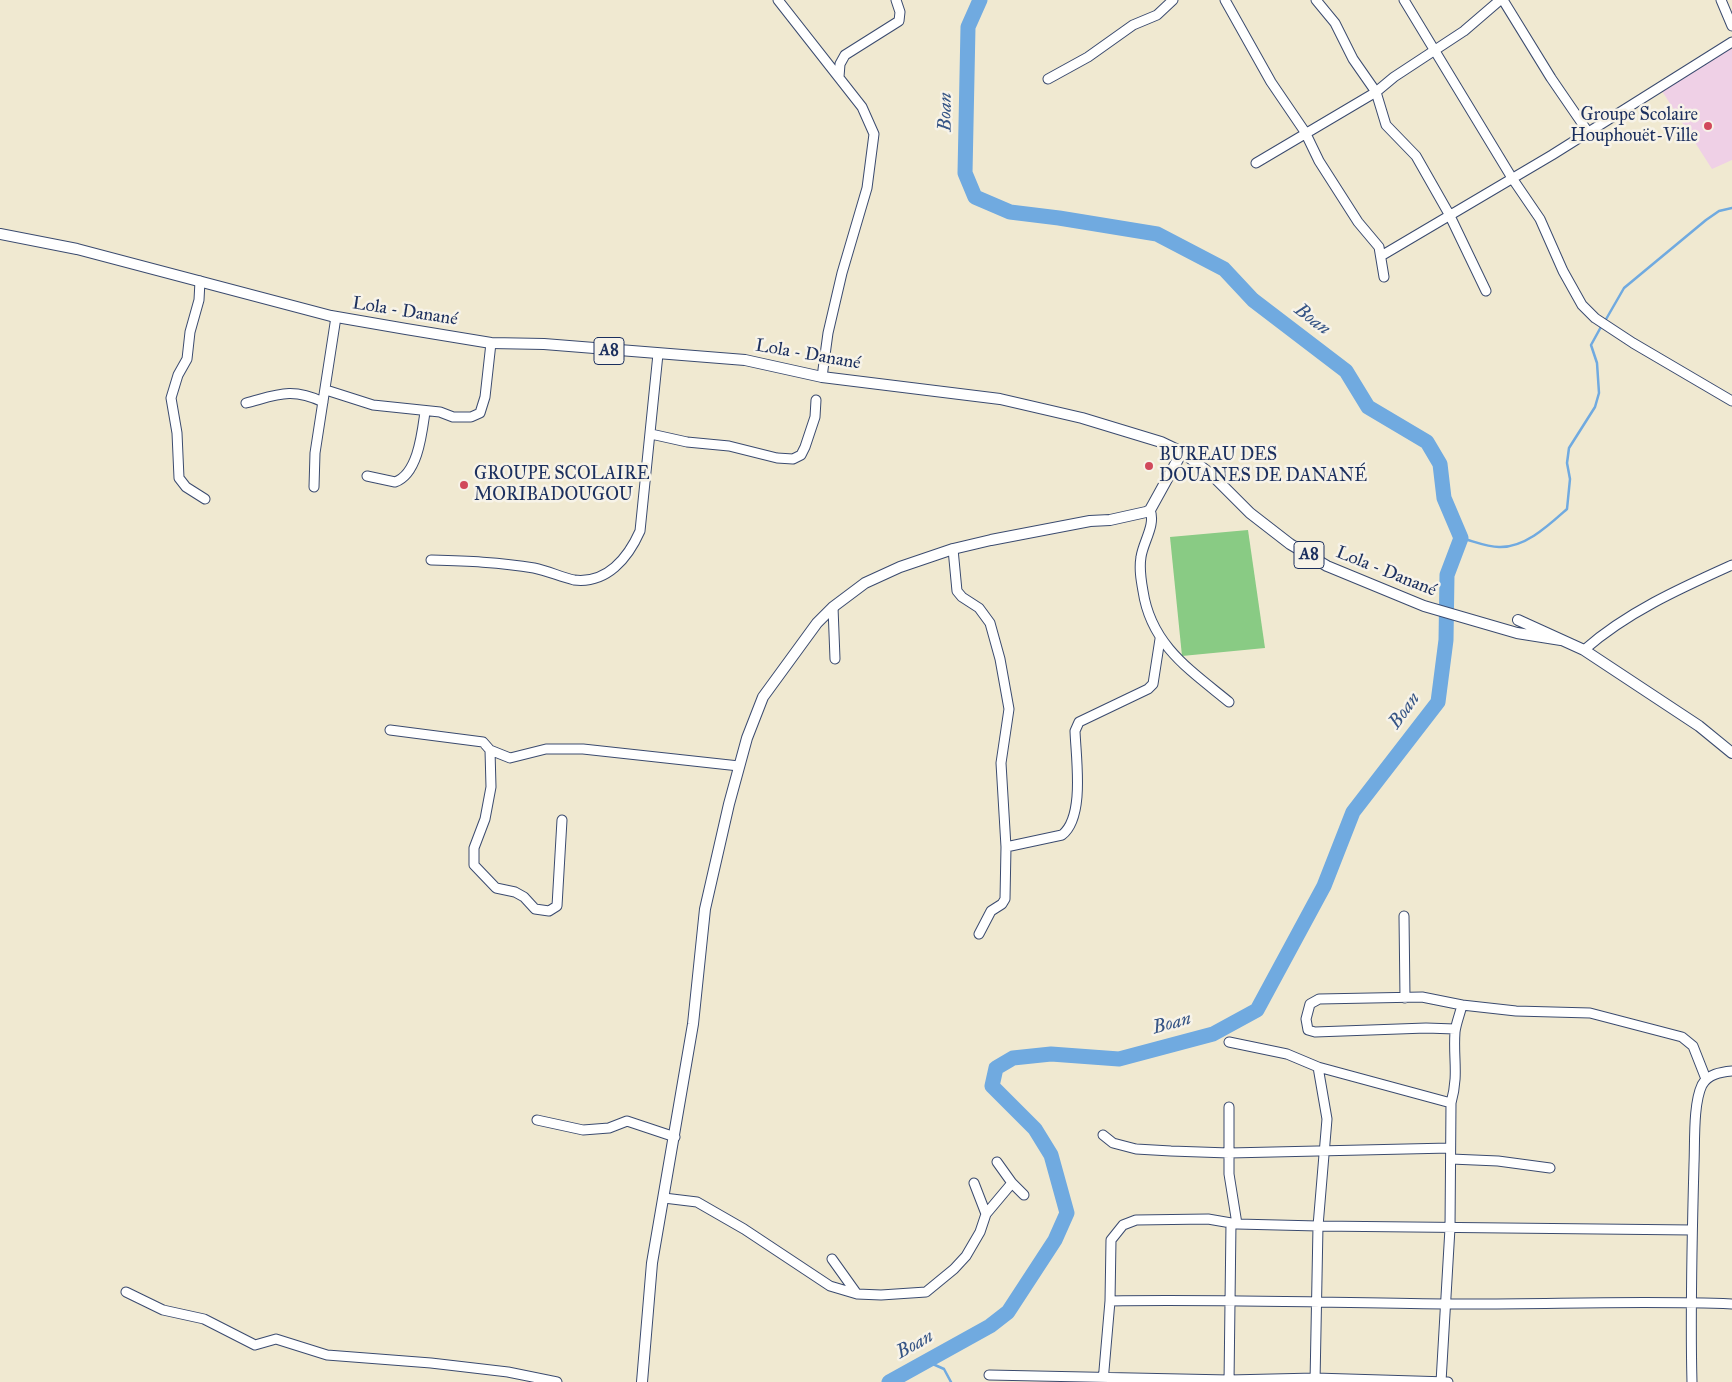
<!DOCTYPE html>
<meta charset="utf-8">
<style>
body{margin:0}
canvas{display:block;background:#f0e9d1}
</style>
<canvas width="1732" height="1382"></canvas>
<script>
const ctx = document.querySelector('canvas').getContext('2d');
ctx.lineJoin = 'round';
function paint(path, color) { ctx.fillStyle = color; ctx.fill(path, 'evenodd'); }
function strokePath(path, color, width, dash) { ctx.strokeStyle = color; ctx.lineWidth = width; ctx.lineCap = dash ? 'butt' : 'round'; ctx.setLineDash(dash || []); ctx.stroke(path); }
function write(font, color, halo, rows, align = 'center') {
  ctx.font = font + ' "IM FELL Great Primer",serif'; ctx.lineWidth = 5; ctx.setLineDash([]); ctx.textBaseline = 'middle'; ctx.strokeStyle = halo; ctx.fillStyle = color; for (const [text, x, y, turn = 0] of rows) {
    ctx.save(); ctx.translate(x, y); ctx.rotate((+turn || 0) * Math.PI / 180); ctx.textAlign = isNaN(turn) ? turn : align; if (halo) ctx.strokeText(text, 0, 0); ctx.fillText(text, 0, 0); ctx.restore();
  }
}
paint(new Path2D(`
 M1732,48v112l-20,9 -50,-78z`), '#efd0e6');
paint(new Path2D(`
 M1248,530l17,118 -83,8 -12,-119z`), '#89cb84');
strokePath(new Path2D(`
 M1605,321l19,-33 82,-68 13,-9 13,-3
 M1461,538c12,3 26,9 38,9 26,1 50,-22 68,-38l3,-30 -3,-16 2,-15 26,-41 4,-14 -2,-30 -6,-18 11,-20
 M926,1361l18,8 7,13`), '#70aae0', 2.5);
strokePath(new Path2D(`
 M889,1382l101,-56 18,-14 47,-72 12,-27 -16,-58 -16,-26 -43,-43 4,-18 17,-10 38,-4 68,5 94,-25 44,-24 67,-124 29,-74 85,-110 8,-62 1,-65 14,-37 -17,-40 -4,-34 -13,-22 -59,-35 -22,-36 -93,-71 -29,-31 -67,-35 -98,-16 -49,-6 -35,-15 -10,-24 3,-146 12,-27`), '#70aae0', 15);
const minor = new Path2D(`
 M778,0l84,107 12,27 -7,54 -25,85 -14,60 -6,44
 M1225,0l46,82 34,50 14,29 39,61 21,25 5,30
 M1316,0l19,23 18,36 23,33 10,33 30,31 33,58 37,77
 M1404,0l108,178 28,41 23,52 19,34 13,13 38,25 99,58
 M1503,0l48,78 37,54
 M1721,0l11,26
 M839,77l1,-13 5,-9 54,-34 1,-9 -4,-12
 M1048,79l40,-22 45,-32 24,-10 16,-15
 M1256,163l120,-71 18,-15 70,-46 36,-31
 M1381,256l171,-101 180,-113
 M200,281l-1,19 -9,32 -3,27 -9,16 -7,23 6,35 2,45 7,9 19,12
 M326,390l47,15 67,7 13,5h18l9,-4 5,-16 6,-54
 M246,403c31,-8 45,-16 77,-1
 M651,434l36,8 42,4 48,12 16,1 8,-4 4,-8 10,-30 1,-17
 M367,476l28,6c23,-8 27,-49 30,-70
 M314,487l1,-34 21,-136
 M1150,510c6,15 -7,32 -9,47 -2,12 0,23 2,34 8,54 47,79 86,111
 M953,549l4,42 5,6 17,11 11,15 10,36 9,50 -8,54 5,84 -1,52 -3,5 -11,7 -12,23
 M431,560c34,1 69,2 103,8 14,3 27,9 40,12 33,4 54,-22 66,-49l18,-177
 M833,607l2,52
 M1584,650c43,-38 97,-62 148,-85
 M390,730l93,12 7,8 20,8 36,-9h37l156,17
 M490,750l1,37 -6,32 -11,29v17l22,23 19,4 9,5 11,12 14,2 8,-5 5,-86
 M1006,847l56,-12c23,-18 14,-76 13,-104l4,-9 69,-33 5,-5 7,-45
 M1404,916l1,82
 M1455,1029l-29,-1 -111,4 -7,-2 -2,-11 4,-15 9,-5 103,-2 40,8
 M1229,1042l58,12 31,13 9,52 -9,107 -3,156
 M1318,1067l133,36
 M1229,1107v67l8,50
 M537,1120l46,10 26,-2 18,-7 48,16
 M1103,1135l10,8 23,6 35,2 58,2 221,-5
 M1451,1159l47,2 52,7
 M997,1162l15,21 12,12
 M664,1198l33,4 47,27 86,57 27,8 24,1 45,-3 28,-23 12,-13 14,-24 6,-18 -12,-31
 M986,1214l26,-31
 M832,1259l25,35
 M126,1292l37,18 41,9 51,26 21,-6 51,16 104,8 77,9 49,10
 M1110,1301c111,-2 222,2 334,3 96,1 192,-4 288,0
 M989,1375l240,5 86,-2 133,4
 M1103,1382l7,-81 1,-61 12,-15 13,-5 72,-1 29,5 81,2 374,4
 M1229,1382l2,-159
 M1441,1382l9,-154 1,-125c8,-29 2,-44 4,-71 1,-9 5,-18 7,-27l54,6 74,2 92,24 11,9 13,33
 M1692,1382c-2,-73 0,-145 2,-218 1,-22 -1,-60 8,-79 6,-11 19,-13 30,-14`);
const major = new Path2D(`
 M0,234l77,15 254,67 75,13 85,14 53,1 201,16 77,17 178,22 82,19 79,24 21,10 30,23 38,38 40,31 37,22 97,40 93,27 44,7
 M1518,620l66,30 115,76 33,27
 M642,1382l10,-119 41,-239 12,-115 24,-105 18,-66 16,-41 54,-74 16,-16 32,-24 35,-16 53,-18 38,-9 99,-19 20,-1 36,-8 4,-2 32,-58`);
strokePath(minor, '#3b4b6f', 11);
strokePath(major, '#3b4b6f', 12);
strokePath(minor, '#fff', 9);
strokePath(major, '#fff', 10);
for (const [x, y, r, color] of [
 [1708,126,5,"#d1495b"],
 [1149,466,5,"#d1495b"],
 [464,485,5,"#d1495b"]
]) { const dot = new Path2D(); dot.arc(x, y, r, 0, 2 * Math.PI); ctx.fillStyle = color; ctx.fill(dot); strokePath(dot, '#f7f3e8', 2); }
for (const [x, y, w] of [
 [609,351,30],
 [1309,555,30]
]) { const box = new Path2D(); box.roundRect(x - w / 2, y - 13.5, w, 27, 4); ctx.fillStyle = '#f7f3e8'; ctx.fill(box); strokePath(box, '#1b2f5e', 1); }
write('bold 16px', '#1b2f5e', null, [
 ["A8",609,351],
 ["A8",1309,555]
]);
write('18px', '#1b2f5e', '#f7f3e8', [
 ["Groupe Scolaire",1698,116,"right"],
 ["Houphouët-Ville",1698,137,"right"],
 ["BUREAU DES",1159,456],
 ["DOUANES DE DANANÉ",1159,477],
 ["GROUPE SCOLAIRE",474,475],
 ["MORIBADOUGOU",474,496]
], 'left');
write('18px', '#1b2f5e', '#f7f3e8', [
 ["Lola - Danané",405,312,9],
 ["Lola - Danané",808,355,10],
 ["Lola - Danané",1386,572,22]
]);
write('italic 19px', '#355485', '#f7f3e8', [
 ["Boan",946,112,-89],
 ["Boan",1312,320,38],
 ["Boan",1405,711,-54],
 ["Boan",1172,1024,-15],
 ["Boan",915,1345,-29]
]);
</script>
